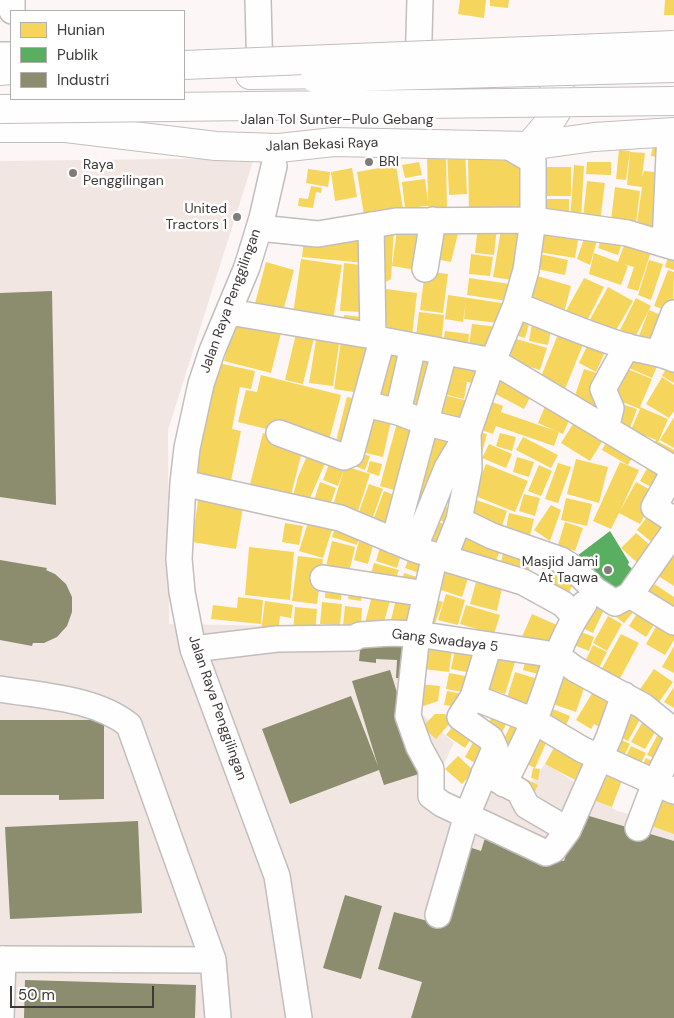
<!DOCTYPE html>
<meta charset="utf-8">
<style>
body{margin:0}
#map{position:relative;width:674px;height:1018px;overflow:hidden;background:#fcf7f6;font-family:"DM Sans",sans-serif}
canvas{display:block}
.legend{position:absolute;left:10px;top:10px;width:175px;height:90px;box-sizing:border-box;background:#fff;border:1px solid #b1b0af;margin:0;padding:6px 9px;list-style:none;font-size:15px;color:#3d3937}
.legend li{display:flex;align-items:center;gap:10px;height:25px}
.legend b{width:25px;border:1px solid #b1b0af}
.scale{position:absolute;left:10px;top:986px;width:144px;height:22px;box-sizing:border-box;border:2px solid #3d3937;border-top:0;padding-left:6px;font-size:15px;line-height:18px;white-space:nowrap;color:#3d3937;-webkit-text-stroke:4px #fff;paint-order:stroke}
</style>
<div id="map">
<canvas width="674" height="1018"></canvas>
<ul class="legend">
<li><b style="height:14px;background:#f6d55c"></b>Hunian</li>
<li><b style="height:14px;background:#5aae61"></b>Publik</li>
<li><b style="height:14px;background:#8c8c6e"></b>Industri</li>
</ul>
<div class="scale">50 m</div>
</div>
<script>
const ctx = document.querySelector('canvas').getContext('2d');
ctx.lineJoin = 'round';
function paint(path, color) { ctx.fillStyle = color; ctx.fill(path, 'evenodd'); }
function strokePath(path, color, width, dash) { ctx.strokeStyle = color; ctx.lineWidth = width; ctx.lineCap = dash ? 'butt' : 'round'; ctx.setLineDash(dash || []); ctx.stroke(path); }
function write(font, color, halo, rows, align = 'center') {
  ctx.font = font + ' "DM Sans",sans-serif'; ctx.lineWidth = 5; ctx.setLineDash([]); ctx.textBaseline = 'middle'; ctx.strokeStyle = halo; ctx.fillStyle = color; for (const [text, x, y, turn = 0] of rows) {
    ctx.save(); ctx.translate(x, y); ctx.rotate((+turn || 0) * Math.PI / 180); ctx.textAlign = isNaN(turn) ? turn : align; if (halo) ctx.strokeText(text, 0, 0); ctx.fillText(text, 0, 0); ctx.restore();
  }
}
paint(new Path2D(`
 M254,158l-86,272 1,194 249,4 -6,77 42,38 -23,48 37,12 18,-40 41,24 19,-24 71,48 57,14v193h-674v-857z`), '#f1e6e2');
paint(new Path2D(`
 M460,0h26l-2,18 -26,-4z
 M490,0h19l-1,8 -18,-2z
 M665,0h9v15h-10z
 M654,140l9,18 -12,-2z
 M465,149l2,45 -18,1 -2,-45z
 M619,150l11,1 -4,29 -10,-1z
 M630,152l15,1 -3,24 2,-6 22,2 -7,60 -23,-3 6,-43 -15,-2z
 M468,153l52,1 2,59 -53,2z
 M427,154h19l1,55h-19v-3l-23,2 -3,-26 23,-3 3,23z
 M419,162l3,13 -17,3 -3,-13z
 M587,162h24v13l-25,-1z
 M396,165l7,44 -39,6 -7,-43z
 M574,165l10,1 -3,54h-11z
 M536,167h35v29h-35z
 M352,168l5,29 -22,4 -4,-29z
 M308,169l22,3 -2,15 -22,-4z
 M587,181l18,2 -5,38 -17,-3z
 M311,186l11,2 -1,5 -5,-1 -3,16 -15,-2 1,-8 9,1z
 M615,187l25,4 -4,32 -25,-3z
 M537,199h32v21l-32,-1z
 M543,222l37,6 -5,30 -37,-6z
 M502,224l25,4 -9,53 -25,-4z
 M478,225l19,2 -3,28 -19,-2z
 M378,227l16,1 -3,51 -18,11z
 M436,228l22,5 -7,29 -21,-4z
 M397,230l30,3 -4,38 -31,-5z
 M587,230h13l-10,35 -13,-6z
 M367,235l-2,28 -63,-6 2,-19z
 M602,237l20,6 -4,12 -20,-7z
 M626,240l26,9 -14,42 -11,-3 7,-21 -11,-3 5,2 -7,19 -32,-11 5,-21 24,9z
 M671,248l3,1v21l-9,-3z
 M471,254l22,3 -3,19 -21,-2z
 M540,254l28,6 -3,15 -28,-6z
 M301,259l41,6 -9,55 -40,-6z
 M649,260l14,4 -12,36 -13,-5z
 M266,262l28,8 -13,49 -28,-8z
 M344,263l24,3 -4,46 -24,-1z
 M668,270l6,2 -1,41 -19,-7z
 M425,271l23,3 -5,39 -23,-3z
 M534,275l37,11 -7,27 -38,-11z
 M469,278l48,7 -3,17 -47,-7z
 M584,278l20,9 -21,42 -21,-11z
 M608,287l25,14 -21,36 -24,-14z
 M386,289l31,4 -5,43 -31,-4z
 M448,295l61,9 -2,20 -43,-5 2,-18 -3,21 -18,-3z
 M636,298l15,8 -20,39 -15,-7z
 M649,310l21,9 -12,30 -21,-8z
 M523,311l9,3 -7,24 -10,-3z
 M419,312l25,3 -3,31 -26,-2z
 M344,315l18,2 -1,14 -18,-2z
 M235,317l47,12 -11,44 -47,-12z
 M533,318l20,3 -5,24 -19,-4z
 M472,324l27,3 -4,28 -27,-3z
 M298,325l18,5 -13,54 -18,-4z
 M561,327l25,10 -23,57 -25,-10z
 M445,331l24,3 -2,19 -25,-3z
 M317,334l23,3 -7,49 -24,-3z
 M342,334l27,4 -8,55 -27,-4z
 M513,338l34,10 -7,22 -34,-10z
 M591,338l17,7 -12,27 -17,-9z
 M630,348l29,14 -7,16 -30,-13z
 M383,349l20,4 -10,53 -21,-4z
 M417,352l24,6 -14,57 -23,-6z
 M447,355l41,8 -5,22 -25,-5 9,2 -3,17 -25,-6z
 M671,359l3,2v22l-12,-7z
 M218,363l37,8 -4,18 -11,-2 -3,15 -5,27 9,2 -10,50 -43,-9z
 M618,365l34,14 -12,28 28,12 -11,26 2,-3 15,8v16l-25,-13 7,-13 -25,-10 9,-21 -35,-14z
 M584,369l22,7 -12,38 -23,-7z
 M498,371l36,19 -10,19 -36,-19z
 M261,375l80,20 -13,49 -90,-22 8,-32 11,2z
 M662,377l12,8v26l-5,7 -23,-14z
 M439,394l34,8 -7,29 -34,-8z
 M347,397l15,3 -12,49 -15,-4z
 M482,398l21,8 -2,6 58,20 -5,14 -58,-20 -3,8 -21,-7z
 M616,402l21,7 -10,27 -18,-7z
 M546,404l26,10 -9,20 -25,-11z
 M367,406l26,6 -10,45 -26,-6z
 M674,417v31l-14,-8z
 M398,419l23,6 -20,67 -21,-6z
 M575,421l28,19 -13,21 -29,-18z
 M431,430l27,7 -28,61 -19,-5z
 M474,430l13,4 -5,19 -13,-4z
 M263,433l41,11 -14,55 -41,-11z
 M500,433l16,4 -4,14 -16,-5z
 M611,433l26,15 -9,17 -26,-15z
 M523,437l35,18 -7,13 -35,-18z
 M489,444l23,10 -6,14 -24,-10z
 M311,446l18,8 -22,51 -15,-5 6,-23z
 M353,451l17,5 -5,14 -16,-6z
 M332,456l15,5 -9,25 -15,-6z
 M517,457l17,5 -5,15 -16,-5z
 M653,458l20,11 -13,23 -20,-11z
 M576,459l32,8 -9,36 -32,-9z
 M370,461l12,3 -3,12 -12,-4z
 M620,462l19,8 -19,41 16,-29 20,11 -16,31 -21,-11 -8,16 -18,-8z
 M558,463l13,4 -13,36 -13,-4z
 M486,464l42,17 -13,31 -42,-17z
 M539,465l13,6 -11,25 -13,-5z
 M345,466l25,8 -15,46 -24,-8z
 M320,482l16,6 -8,23 -16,-5z
 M369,484l14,5 -13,36 -14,-5z
 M384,491l10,4 -12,35 -11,-4z
 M199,494l45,7 -8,48 -44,-7z
 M524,494l16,4 -5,18 -16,-5z
 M566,498l26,6 -5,22 -26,-6z
 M474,499l33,12 -6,18 -34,-11z
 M434,503l23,7 -4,14 -23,-6z
 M551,505l10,5 -11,31 -16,-11z
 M651,512l22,17 -14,19 -22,-18z
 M311,513l24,7 -12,38 -24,-7z
 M509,513l25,6 -5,21 -24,-6z
 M428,518l24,9 -10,28 -24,-8z
 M337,522l25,8 -5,15 -25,-8z
 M565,522l18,6 -8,23 -17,-6z
 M285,523l18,3 -4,19 -17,-3z
 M459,532l42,17 -9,20 -41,-17z
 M636,533l22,19 -15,16 -22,-20z
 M332,541l23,6 -7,30 -24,-2z
 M359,541l14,4 -5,19 -14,-4z
 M382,541l21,7 -6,20 -21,-7z
 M505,546l28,7 -6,24 -28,-8z
 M249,547l45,5 -4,48 -45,-5z
 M674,550v36l-19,-12z
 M412,551l19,8 -6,16 -20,-7z
 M298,556l25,3 -6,45 -25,-3z
 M441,561l29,11 -8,25 -30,-10z
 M374,563l25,7 -7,18 -23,-7z
 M554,567l22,8 -7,18 -22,-8z
 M404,573l23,7 -26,5z
 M326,581l17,2 -2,17 -16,-2z
 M650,581l24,16v21l-34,-22z
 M476,582l26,6 -5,23 -27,-7z
 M350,588l13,2 -2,11 -13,-2z
 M374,588l18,5 -9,33 -18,-3z
 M446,594l19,6 -7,25 -20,-5z
 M397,595l22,5 -6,25 -22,-5z
 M592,596l15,7 -14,30 -15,-7z
 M238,597l25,3 -2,24 -50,-5 2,-14 24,3z
 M430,598l13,4 -10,27 -11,-4z
 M265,601l28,4 -2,13 -11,-2 -2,17 -17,-2z
 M322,602l20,2 -2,21 -20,-1z
 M466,605l34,10 -6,19 -34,-10z
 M639,605l-15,18 -12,-9z
 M345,606l17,2 -1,19 -18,-1z
 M642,606l17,11 -13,20 -17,-11z
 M295,607l22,2 -2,25 -22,-2z
 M532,614l25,11 -11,25 -25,-11z
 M608,616l14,8 -15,27 -14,-8z
 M661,618l13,8v14l-9,15 -19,-11z
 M576,630l18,7 -5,14 -18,-7z
 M621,634l18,9 -21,39 -18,-10z
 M456,645l25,4 -4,25 -26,-5z
 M593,645l14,7 -11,22 -14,-6z
 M674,646v27l-12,-6z
 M417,647l35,3 -3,22 -34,-4z
 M492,655l23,7 -10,32 -23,-7z
 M526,658l22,6 -3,12 -22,-6z
 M654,669l19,13 -18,26 -19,-13z
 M561,671l26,8 -11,33 -26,-9z
 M515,672l29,9 -10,33 -29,-9z
 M449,673l27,5 -3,16 -27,-5z
 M419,684l21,2 -2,15 -23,8z
 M674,687v21l-10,-6z
 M594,690l25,15 -16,24 -9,-5 -3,5 -15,-9z
 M447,691l20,4 -2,13 -21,-3z
 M631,702l14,8 -17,31 -14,-7z
 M545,706l25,10 -5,12 -25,-10z
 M494,712l16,5 -10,19 -14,-7z
 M435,714h10l7,7 -16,18 -14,-12z
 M647,714l14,8 -16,27 -14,-7z
 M515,716l16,7 -15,33 -17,-7z
 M456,722l18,12 -9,14 -19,-13z
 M537,728l13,6 -15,34 -13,-6z
 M661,728l13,6 -11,28 -16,-7z
 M477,735l15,8 -12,23 -15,-9z
 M614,736l16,8 -10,20 -16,-7z
 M557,742l30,16 -12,22 -30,-16z
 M631,746l15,7 -9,18 -15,-7z
 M458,756l16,15 -12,13 -17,-15z
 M646,758l15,7 -22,7z
 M600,766l24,9 -12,32 -24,-9z
 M533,768l7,1 -2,11 -7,-2z
 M514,773l24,12 -5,10z
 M656,789l16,10 -2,5 4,1v29l-31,-11z`), '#f6d55c');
paint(new Path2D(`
 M610,531l19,31 -1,3 12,11 -24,24 -43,-41z`), '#5aae61');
paint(new Path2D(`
 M52,291l4,214 -56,-8v-204z
 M0,560l47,8 -1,2 9,4 11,10 6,13v15l-5,14 -10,11 -13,6h-11l-1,3 -32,-6z
 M361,638l50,4 -3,37 -12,-1 1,-18 -21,-1v4l-17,-2z
 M390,670l32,103 -38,12 -5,-15 -89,34 -28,-75 89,-33 27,70 -26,-85z
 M0,720h104v79l-45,1v-5h-59z
 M579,813l95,28v177h-263l11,-36 -44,-13 16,-57 45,12 24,-79 18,6 4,-13 79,23z
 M138,821l4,92 -132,6 -5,-92z
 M345,895l37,11 -21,73 -38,-11z
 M25,980l171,5 -1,33h-171z`), '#8c8c6e');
const minor = new Path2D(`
 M12,0v11
 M0,55h11
 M418,72l2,-72
 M254,73l6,2 -2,-75
 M274,166l-12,52 -15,49 -35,84 -11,33 -14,64 -4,35 -4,76 3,33 11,57 84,227 22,142
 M371,225l2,111
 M259,228l59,6 78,-13 137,-1 94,13 47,14
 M665,244l5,-112
 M425,269l8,-49
 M516,305c36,14 72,30 109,41 17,5 33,6 49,13
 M229,312l144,24 9,4 111,21 181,108
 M659,352l15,-39
 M366,404l32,8 29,11 41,10 1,36 -10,51 -15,38
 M398,412l15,-66
 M606,429l5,-21 -8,-19 24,-43
 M279,433l65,24 7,-3 31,-114
 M674,471l-20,36 20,13
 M183,483l157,35 74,31 109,33 40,22 12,13
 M459,520l33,16 69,24 11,7 23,23 20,13 15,-8 44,-63
 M394,541l50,-188
 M414,549l33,-81 21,-35 25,-72 23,-56 10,-35 7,-50v-59l-25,-15
 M435,555l-18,79 -9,82 11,31 12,22v27l11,8 104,49 7,-3 15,-20
 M323,578l103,16
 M630,595l44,27
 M489,645l-16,52 61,24 49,29 91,41
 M193,649l84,-10 77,-1 6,-3 31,-2 26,1 139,21 19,14 68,37 31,25
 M0,689c42,7 95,9 129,36l84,235
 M484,773l35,18 8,15 41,24 41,-93 15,-42
 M504,784c10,-21 21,-42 30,-63 18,-43 22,-77 50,-117
 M638,828l17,-45 19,-38
 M438,915l29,-100 28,-67 -4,-9 -31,-22 13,-20
 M0,959l213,1 5,58
 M1,1018l2,-59`);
const highway = new Path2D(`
 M0,71l11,-1
 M250,75l90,-1
 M0,128h66l150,18 63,2 55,-6 195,4 65,-9 80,-5
 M529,146c23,-28 54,-52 9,-77`);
strokePath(minor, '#c2bebd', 28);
strokePath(highway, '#c2bebd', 30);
strokePath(minor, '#fffefe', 25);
strokePath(highway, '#fffefe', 28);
const highwayBridge = new Path2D(`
 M184,65l490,-20
 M315,78l359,-10
 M0,109l674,-8`);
strokePath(highwayBridge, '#c2bebd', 30, []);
strokePath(highwayBridge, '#fffefe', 28);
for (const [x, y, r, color] of [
 [369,162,5,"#807c7a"],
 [73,173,5,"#807c7a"],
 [237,217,5,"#807c7a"],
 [608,570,5,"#807c7a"]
]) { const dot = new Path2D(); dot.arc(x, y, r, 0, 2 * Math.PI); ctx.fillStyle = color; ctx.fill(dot); strokePath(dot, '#fff', 2); }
write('14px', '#3d3937', '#fff', [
 ["Jalan Tol Sunter–Pulo Gebang",337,120],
 ["Jalan Bekasi Raya",322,145,-2],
 ["Jalan Raya Penggilingan",231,301,-70],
 ["Gang Swadaya 5",445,641,7],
 ["Jalan Raya Penggilingan",217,708,71]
]);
write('14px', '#3d3937', '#fff', [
 ["BRI",379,162],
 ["Raya",83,165],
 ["Penggilingan",83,181],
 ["United",227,209,"right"],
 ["Tractors 1",227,225,"right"],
 ["Masjid Jami",598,562,"right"],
 ["At Taqwa",598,578,"right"]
], 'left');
</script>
